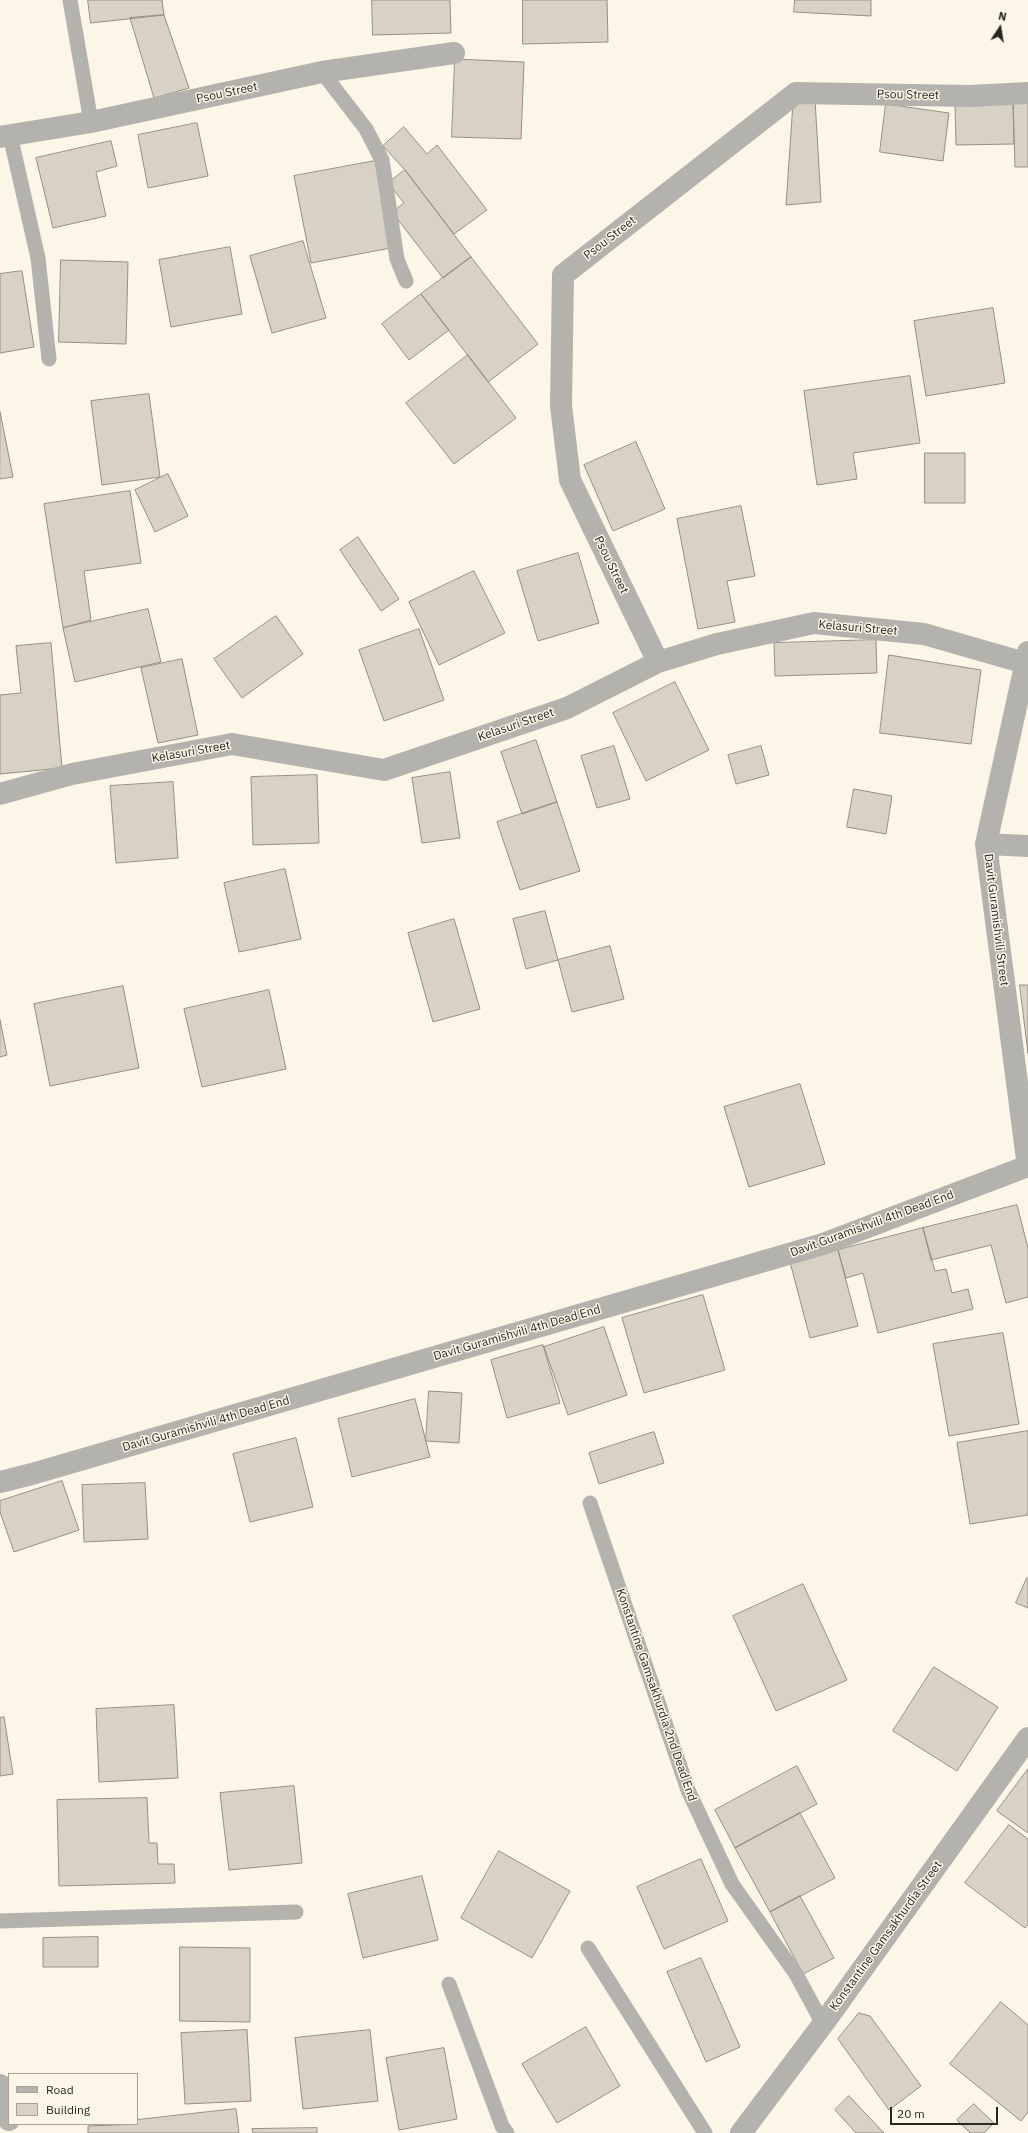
<!DOCTYPE html>
<style>
body{margin:0}
#map{position:relative;width:1028px;height:2133px;overflow:hidden;background:#fbf6e8;font-family:"IBM Plex Sans",sans-serif}
canvas{display:block}
.legend{position:absolute;left:8px;top:2073px;width:130px;height:52px;box-sizing:border-box;background:#fbf6e8;border:1px solid #a7a399;margin:0;padding:5px 7px;list-style:none;font-size:12px;color:#292722}
.legend li{display:flex;align-items:center;gap:8px;height:20px}
.legend b{width:20px;border:1px solid #a7a399}
.north{position:absolute;left:980px;top:8px;width:40px;height:40px;-webkit-text-stroke:3px #fbf6e8;paint-order:stroke;rotate:12deg;font-size:11px;font-weight:700;line-height:16px;text-align:center;color:#292722}
.north::after{content:'';display:block;margin:auto;width:14px;height:18px;background:#292722;clip-path:polygon(50% 0,100% 100%,50% 72%,0 100%)}
.scale{position:absolute;left:890px;top:2107px;width:108px;height:18px;box-sizing:border-box;border:2px solid #292722;border-top:0;padding-left:5px;font-size:12px;line-height:14px;white-space:nowrap;color:#292722;-webkit-text-stroke:3px #fbf6e8;paint-order:stroke}
</style>
<div id="map">
<canvas width="1028" height="2133"></canvas>
<ul class="legend">
<li><b style="height:5px;background:#b4b2ac"></b>Road</li>
<li><b style="height:11px;background:#d7d2c5"></b>Building</li>
</ul>
<div class="north">N</div>
<div class="scale">20 m</div>
</div>
<script>
const ctx = document.querySelector('canvas').getContext('2d');
ctx.lineJoin = 'round';
function paint(path, color) { ctx.fillStyle = color; ctx.fill(path, 'evenodd'); }
function strokePath(path, color, width, dash) { ctx.strokeStyle = color; ctx.lineWidth = width; ctx.lineCap = dash ? 'butt' : 'round'; ctx.setLineDash(dash || []); ctx.stroke(path); }
function write(font, color, halo, rows, align = 'center') {
  ctx.font = font + ' "IBM Plex Sans",sans-serif'; ctx.lineWidth = 3; ctx.setLineDash([]); ctx.textBaseline = 'middle'; ctx.strokeStyle = halo; ctx.fillStyle = color; for (const [text, x, y, turn = 0] of rows) {
    ctx.save(); ctx.translate(x, y); ctx.rotate((+turn || 0) * Math.PI / 180); ctx.textAlign = isNaN(turn) ? turn : align; if (halo) ctx.strokeText(text, 0, 0); ctx.fillText(text, 0, 0); ctx.restore();
  }
}
const building = new Path2D(`
 M88,0h74l2,15 -73,8z
 M372,0h78l1,33 -78,2z
 M523,0h84l1,42 -85,2z
 M795,0h76v16l-77,-4z
 M164,15l25,73 -35,10 -24,-80z
 M455,59l69,3 -3,77 -69,-2z
 M815,99l6,103 -35,3 7,-102z
 M1028,101v66h-13l-2,-65z
 M1013,102l1,42 -58,1 -1,-42z
 M886,104l63,9 -6,48 -63,-9z
 M197,123l11,53 -60,12 -10,-53z
 M404,127l23,27 10,-9 50,65 -33,24 -49,-64 -22,-24z
 M111,141l6,25 -21,6 10,44 -53,12 -17,-70z
 M375,161l16,87 -80,15 -17,-87z
 M405,170l66,87 -28,21 -51,-66 12,-9 -16,-20z
 M303,241l23,77 -54,15 -22,-77z
 M230,247l12,67 -71,13 -12,-67z
 M471,257l67,87 -50,38 -67,-88z
 M61,260l67,2 -2,82 -67,-2z
 M22,271l12,76 -34,6v-79z
 M421,294l28,36 -40,30 -27,-36z
 M993,308l12,75 -79,13 -12,-75z
 M468,355l48,63 -62,46 -48,-61z
 M910,376l10,67 -67,10 4,26 -40,6 -13,-94z
 M149,394l11,83 -58,8 -11,-84z
 M0,412l13,65 -13,2z
 M636,442l29,67 -52,22 -29,-66z
 M925,453h40v50h-40z
 M168,474l20,42 -33,16 -20,-42z
 M130,491l11,72 -57,8 7,49 -28,8 -19,-124z
 M741,506l14,70 -28,5 8,41 -37,7 -21,-110z
 M358,537l41,62 -18,12 -41,-61z
 M578,553l21,70 -61,18 -21,-70z
 M474,571l31,62 -66,32 -30,-63z
 M148,609l13,53 -86,20 -12,-54z
 M276,616l27,38 -61,44 -28,-39z
 M419,629l25,71 -60,21 -25,-71z
 M876,640l1,33 -102,3 -1,-33z
 M51,643l11,125 -62,6v-79l21,-2 -5,-47z
 M889,655l92,15 -10,74 -91,-11z
 M182,659l16,76 -40,8 -17,-75z
 M675,682l34,68 -63,31 -33,-68z
 M536,740l21,62 -35,12 -21,-62z
 M614,746l16,53 -33,9 -16,-52z
 M761,746l8,29 -33,9 -8,-29z
 M450,772l10,66 -38,5 -10,-65z
 M317,775l2,68 -66,2 -2,-68z
 M173,782l5,76 -62,5 -6,-77z
 M854,789l38,7 -6,38 -39,-7z
 M557,802l23,69 -60,19 -23,-68z
 M285,869l16,70 -62,13 -15,-69z
 M545,911l13,49 -32,9 -13,-50z
 M454,919l26,90 -47,13 -25,-89z
 M610,946l14,53 -52,13 -14,-52z
 M1020,985h8v68z
 M123,986l16,82 -89,18 -16,-82z
 M269,990l17,79 -84,18 -18,-78z
 M0,1020l7,35 -7,2z
 M800,1084l25,80 -76,23 -25,-80z
 M1017,1205l11,43v49l-22,6 -15,-58 -60,15 -8,-32z
 M923,1228l12,43 11,-2 6,24 16,-4 5,20 -95,24 -15,-60 -17,5 -8,-28z
 M838,1250l20,76 -48,12 -20,-76z
 M703,1295l22,75 -81,23 -22,-75z
 M604,1327l23,68 -59,20 -24,-68z
 M1003,1333l16,91 -70,12 -16,-92z
 M543,1345l17,58 -53,15 -16,-58z
 M429,1391l33,2 -3,50 -33,-2z
 M415,1399l15,58 -78,20 -14,-58z
 M1028,1431v84l-58,9 -13,-81z
 M654,1432l10,31 -65,21 -10,-31z
 M296,1438l17,69 -63,15 -17,-68z
 M62,1481l17,49 -65,22 -14,-40v-11z
 M145,1483l3,56 -64,3 -2,-57z
 M1027,1578h1v30l-12,-5z
 M803,1584l44,96 -71,31 -43,-95z
 M934,1667l64,40 -41,64 -64,-40z
 M174,1705l4,73 -79,4 -3,-73z
 M4,1717l9,57 -13,2v-58z
 M797,1766l20,38 -82,44 -20,-38z
 M1028,1769v64l-31,-22z
 M294,1786l8,77 -73,7 -9,-77z
 M147,1798l2,45h8l1,21h16l1,19 -116,3 -2,-86z
 M800,1813l35,65 -65,34 -35,-64z
 M1009,1825l19,14v86l-3,3 -60,-45z
 M499,1851l71,40 -38,67 -71,-40z
 M701,1859l27,62 -64,28 -27,-62z
 M422,1876l16,64 -75,18 -15,-64z
 M800,1896l34,62 -31,16 -33,-62z
 M98,1937v30h-55v-29z
 M180,1947l70,1v74l-70,-1z
 M701,1958l39,89 -34,15 -39,-90z
 M1001,2002l27,23v87l-7,9 -71,-57z
 M859,2013l11,3 51,70 -32,24 -51,-71z
 M586,2027l34,59 -63,37 -35,-59z
 M247,2030l4,71 -66,3 -4,-71z
 M370,2030l8,71 -75,8 -8,-71z
 M444,2048l13,71 -58,11 -13,-72z
 M849,2096l35,37h-28l-21,-23z
 M974,2104l20,19 -10,10h-14l-13,-13z
 M236,2109l3,24h-151v-7l49,-2v-4z
 M317,2128v5h-64l-1,-4z`);
paint(building, '#d7d2c5');
strokePath(building, '#948f83', 1);
strokePath(new Path2D(`
 M70,0l21,122
 M322,72l44,57 16,31 15,99 9,22
 M10,135l28,123 11,101
 M590,1503l98,287 44,94 64,90 27,50
 M0,1921l296,-9
 M588,1948l117,185
 M449,1984l53,142 5,7`), '#b4b2ac', 15);
strokePath(new Path2D(`
 M0,137l91,-15 231,-50 132,-19
 M1028,652l-42,192 42,323
 M658,662l-88,-182 -9,-74 2,-131 233,-182 174,3 58,-3
 M0,794l72,-20 160,-30 152,26 183,-62 91,-46 59,-18 97,-21 110,11 101,29
 M986,844l42,2
 M0,1482l32,-8 791,-230 205,-78
 M741,2133l82,-109 205,-286`), '#b4b2ac', 22);
strokePath(new Path2D(`
 M0,2085l9,35`), '#b4b2ac', 22);
write('12px', '#292722', '#fbf6e8', [
 ["Psou Street",227,93,-12],
 ["Psou Street",908,95,1],
 ["Psou Street",610,238,-38],
 ["Psou Street",611,565,64],
 ["Kelasuri Street",858,628,5],
 ["Kelasuri Street",516,725,-19],
 ["Kelasuri Street",191,752,-10],
 ["Davit Guramishvili Street",996,920,83],
 ["Davit Guramishvili 4th Dead End",872,1224,-20],
 ["Davit Guramishvili 4th Dead End",517,1333,-16],
 ["Davit Guramishvili 4th Dead End",206,1424,-16],
 ["Konstantine Gamsakhurdia 2nd Dead End",656,1695,71],
 ["Konstantine Gamsakhurdia Street",886,1936,-54]
]);
</script>
